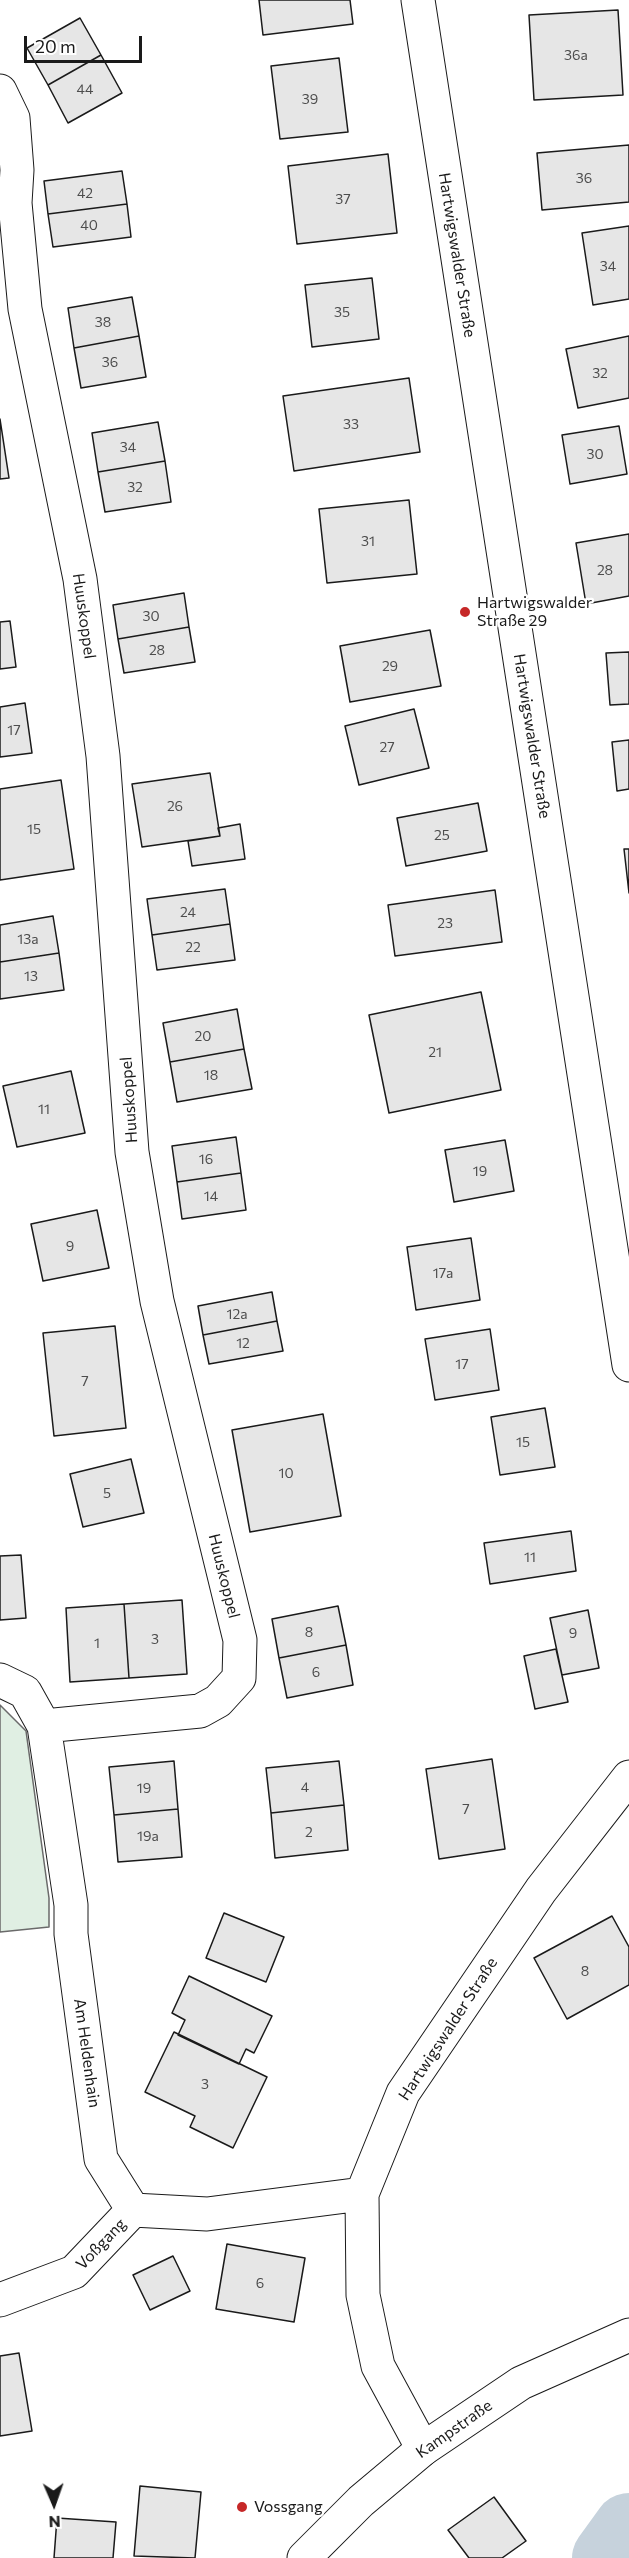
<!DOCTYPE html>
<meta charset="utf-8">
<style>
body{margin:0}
#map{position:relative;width:629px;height:2558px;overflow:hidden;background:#fff;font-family:Commissioner,sans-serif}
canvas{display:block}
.north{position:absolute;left:24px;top:2474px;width:60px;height:60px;-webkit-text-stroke:4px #fff;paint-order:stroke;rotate:178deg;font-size:16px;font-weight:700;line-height:24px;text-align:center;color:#1a1a1a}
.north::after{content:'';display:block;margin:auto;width:21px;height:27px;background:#1a1a1a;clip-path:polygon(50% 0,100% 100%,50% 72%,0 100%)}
.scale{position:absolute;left:24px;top:36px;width:118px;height:27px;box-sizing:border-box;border:3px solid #1a1a1a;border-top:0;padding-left:8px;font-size:18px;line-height:21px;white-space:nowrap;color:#1a1a1a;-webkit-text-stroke:4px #fff;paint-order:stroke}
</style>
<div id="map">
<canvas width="629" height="2558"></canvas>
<div class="north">N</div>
<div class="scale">20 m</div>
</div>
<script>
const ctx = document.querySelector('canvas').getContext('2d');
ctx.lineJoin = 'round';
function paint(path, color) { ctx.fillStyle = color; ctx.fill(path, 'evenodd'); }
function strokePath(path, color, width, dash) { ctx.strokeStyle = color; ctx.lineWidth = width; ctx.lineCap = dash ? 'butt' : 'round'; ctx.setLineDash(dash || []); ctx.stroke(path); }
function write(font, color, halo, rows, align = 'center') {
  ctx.font = font + ' Commissioner,sans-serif'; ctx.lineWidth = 4.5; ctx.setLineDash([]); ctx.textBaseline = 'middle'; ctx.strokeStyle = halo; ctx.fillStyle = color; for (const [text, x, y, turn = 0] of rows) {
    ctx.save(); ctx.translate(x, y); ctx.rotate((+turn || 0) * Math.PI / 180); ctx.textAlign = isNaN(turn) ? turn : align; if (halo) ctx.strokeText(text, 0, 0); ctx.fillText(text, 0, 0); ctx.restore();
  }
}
const green = new Path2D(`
 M0,1705l26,26 23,167v29l-49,5z`);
paint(green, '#e0efe3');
strokePath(green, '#6a6a6a', 1.5);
strokePath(new Path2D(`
 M608,2558l21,-29`), '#c6d2dc', 72);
const building = new Path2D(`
 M259,0h91l3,24 -90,11z
 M618,10l5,85 -89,5 -5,-85z
 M80,18l21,37 -53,30 -21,-37z
 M101,55l21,38 -54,30 -20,-38z
 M339,58l9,74 -68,7 -9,-73z
 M629,145v57l-87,8 -5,-57z
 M388,154l9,79 -100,11 -9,-78z
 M122,171l5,33 -79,10 -4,-33z
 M127,204l4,33 -78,10 -5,-33z
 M629,226v73l-36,6 -11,-72z
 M372,278l7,61 -67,8 -7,-62z
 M132,297l7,39 -65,12 -6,-40z
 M139,336l7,41 -65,11 -7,-40z
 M629,336v62l-51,10 -12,-59z
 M409,378l11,74 -126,19 -11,-75z
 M0,419l9,59 -9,1z
 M158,422l7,39 -67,11 -6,-39z
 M619,426l8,48 -57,10 -8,-49z
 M165,461l6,41 -66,10 -7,-40z
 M409,500l8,74 -90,9 -8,-74z
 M629,534v62l-43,8 -10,-61z
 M184,593l5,34 -71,12 -5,-34z
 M10,621l6,46 -16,2v-47z
 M189,627l6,35 -71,11 -6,-34z
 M430,630l11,56 -91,16 -10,-56z
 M629,652v52l-19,1 -4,-52z
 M25,703l7,50 -32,4v-50z
 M414,709l15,59 -70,17 -14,-59z
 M629,740v49l-12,2 -5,-49z
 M210,773l10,63 -78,11 -10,-63z
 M61,780l13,89 -74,11v-91z
 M478,803l9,48 -81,15 -9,-48z
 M240,824l5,35 -53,7 -4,-25 32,-5 -2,-8z
 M624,849h5v44z
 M225,889l5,35 -78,11 -5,-36z
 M495,890l7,52 -107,14 -7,-51z
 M53,916l6,37 -59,9v-37z
 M230,924l5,36 -78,10 -5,-35z
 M59,953l5,37 -64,9v-37z
 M481,992l20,98 -112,23 -20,-98z
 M237,1009l7,40 -74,13 -7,-39z
 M244,1049l8,40 -75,13 -7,-40z
 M71,1071l14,62 -68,14 -14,-61z
 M236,1137l5,36 -64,9 -5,-36z
 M505,1140l9,51 -60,11 -9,-52z
 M241,1173l5,37 -64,9 -5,-37z
 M97,1210l12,58 -66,13 -12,-57z
 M471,1238l9,62 -64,10 -9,-63z
 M272,1292l5,29 -74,14 -5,-29z
 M277,1321l6,30 -74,13 -6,-29z
 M115,1326l11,102 -72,8 -11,-103z
 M490,1329l9,61 -64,10 -10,-61z
 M545,1408l10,59 -55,8 -9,-58z
 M323,1414l18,102 -91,16 -18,-102z
 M131,1459l13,54 -61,14 -13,-53z
 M571,1531l5,40 -86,13 -6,-41z
 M21,1555l5,63 -26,2v-64z
 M182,1600l5,74 -58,4 -5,-74z
 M124,1604l5,74 -59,4 -4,-74z
 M338,1606l8,39 -67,13 -7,-39z
 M588,1610l11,58 -37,7 -12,-57z
 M346,1645l7,40 -66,13 -8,-40z
 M556,1649l12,53 -33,7 -11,-53z
 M492,1759l13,90 -66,10 -13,-90z
 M174,1761l4,48 -64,6 -5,-48z
 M339,1761l5,44 -73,8 -5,-45z
 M344,1805l4,45 -73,8 -4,-45z
 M178,1809l4,48 -64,5 -4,-47z
 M224,1913l60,24 -18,45 -60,-24z
 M612,1916l17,31v38l-62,34 -33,-61z
 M189,1976l83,40 -18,37 -8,-4 -7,15 -61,-29 7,-15 -13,-7z
 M174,2032l93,45 -34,71 -43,-21 5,-11 -50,-24z
 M227,2244l78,14 -11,64 -78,-13z
 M173,2256l17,35 -40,19 -17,-35z
 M19,2353l13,78 -32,5v-80z
 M140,2486l61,6 -6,66 -61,-2z
 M494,2497l32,44 -24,17h-33l-21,-28z
 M57,2518l59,4 -3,36h-59z`);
paint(building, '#e6e6e6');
strokePath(building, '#1a1a1a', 1.5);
const street = new Path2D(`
 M418,0l211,1365
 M0,91l13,27 4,52 -2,33 10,106 55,270 23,177 29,396 25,149 83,339 -1,38 -21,23 -18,10 -156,15
 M0,1680l25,12 19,34 27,179v29l30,225 32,51 74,4 155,-20
 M0,2300l74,-28 59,-62
 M423,2449l-45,-83 -15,-71 -1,-101 41,-101 138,-203 88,-113`);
const secondary = new Path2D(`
 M304,2558l57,-57 62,-52 98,-66 108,-48`);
strokePath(street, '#1a1a1a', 35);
strokePath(secondary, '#1a1a1a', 35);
strokePath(street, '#fff', 33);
strokePath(secondary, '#fff', 33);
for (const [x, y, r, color] of [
 [465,612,6,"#c62828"],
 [242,2507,6,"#c62828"]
]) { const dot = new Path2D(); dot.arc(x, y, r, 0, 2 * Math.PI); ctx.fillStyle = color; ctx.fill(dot); strokePath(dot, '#fff', 2); }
write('14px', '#4d4d4d', null, [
 ["36a",576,55],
 ["44",85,89],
 ["39",310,99],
 ["36",584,178],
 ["42",85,193],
 ["37",343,199],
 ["40",89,225],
 ["34",608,266],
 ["35",342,312],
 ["38",103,322],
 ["36",110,362],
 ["32",600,373],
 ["33",351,424],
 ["34",128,447],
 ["30",595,454],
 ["32",135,487],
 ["31",368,541],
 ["28",605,570],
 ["30",151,616],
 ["28",157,650],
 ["29",390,666],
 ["17",14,730],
 ["27",387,747],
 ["26",175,806],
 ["15",34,829],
 ["25",442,835],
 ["24",188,912],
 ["23",445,923],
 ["13a",28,939],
 ["22",193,947],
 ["13",31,976],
 ["20",203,1036],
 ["21",435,1052],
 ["18",211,1075],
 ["11",44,1109],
 ["16",206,1159],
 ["19",480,1171],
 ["14",211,1196],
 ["9",70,1246],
 ["17a",443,1273],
 ["12a",237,1314],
 ["12",243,1343],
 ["17",462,1364],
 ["7",85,1381],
 ["15",523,1442],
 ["10",286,1473],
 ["5",107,1493],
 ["11",530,1557],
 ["8",309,1632],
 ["9",573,1633],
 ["3",155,1639],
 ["1",97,1643],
 ["6",316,1672],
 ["4",305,1787],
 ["19",144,1788],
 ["7",466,1809],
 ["2",309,1832],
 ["19a",148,1836],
 ["8",585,1971],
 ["3",205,2084],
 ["6",260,2283]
]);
write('16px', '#1a1a1a', '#fff', [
 ["Hartwigswalder Straße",457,255,81],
 ["Huuskoppel",84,616,82],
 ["Hartwigswalder Straße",532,736,81],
 ["Huuskoppel",129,1100,-94],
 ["Huuskoppel",224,1576,76],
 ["Hartwigswalder Straße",448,2029,-57],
 ["Am Heldenhain",87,2053,82],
 ["Voßgang",101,2244,-46],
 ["Kampstraße",454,2429,-35]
]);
write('16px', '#1a1a1a', '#fff', [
 ["Hartwigswalder",477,603],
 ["Straße 29",477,621],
 ["Vossgang",254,2507]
], 'left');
</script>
